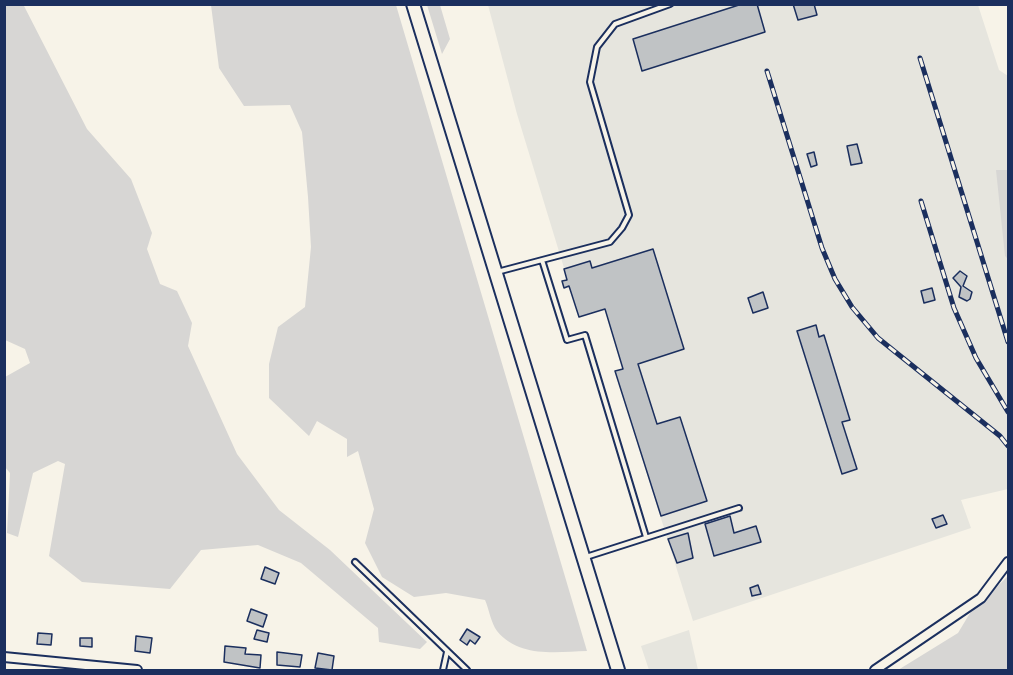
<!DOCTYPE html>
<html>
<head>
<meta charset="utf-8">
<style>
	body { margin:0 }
	#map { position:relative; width:1013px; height:675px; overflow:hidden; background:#f7f3e8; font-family:"Shantell Sans",sans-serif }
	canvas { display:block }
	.frame { position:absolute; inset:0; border:6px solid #1b2f5e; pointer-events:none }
</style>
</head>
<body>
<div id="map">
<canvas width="1013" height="675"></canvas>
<div class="frame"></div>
</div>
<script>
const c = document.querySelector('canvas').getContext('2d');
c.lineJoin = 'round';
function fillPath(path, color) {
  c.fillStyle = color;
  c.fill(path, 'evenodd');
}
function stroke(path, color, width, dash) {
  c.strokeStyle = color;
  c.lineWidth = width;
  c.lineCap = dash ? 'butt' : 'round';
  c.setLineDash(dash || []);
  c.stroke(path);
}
const built = new Path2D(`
	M 488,5 L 978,5 L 999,70 L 1008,76 L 1008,489 L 961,500 L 971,528 L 693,621 L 615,371 L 623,368 L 605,309 L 579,317 L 517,114 Z
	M 689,630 L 698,670 L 649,670 L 641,646 Z`);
const green = new Path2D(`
	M 23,4 L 87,129 L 131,179 L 152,233 L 147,249 L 160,284 L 177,291 L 192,323 L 188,346 L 237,454 L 279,510 L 330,550 L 427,642 L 420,649 L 379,642 L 378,628 L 301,563 L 258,545 L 201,550 L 170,589 L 82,582 L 49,556 L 65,464 L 58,461 L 33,473 L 18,537 L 7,533 L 10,473 L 5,467 L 5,377 L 30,363 L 25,349 L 5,340 L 4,5 Z
	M 211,5 L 396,5 L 587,651 C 556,652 519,658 497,631 C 491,623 489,609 485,600 L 446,593 L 414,597 L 382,577 L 365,543 L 374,509 L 358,451 L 347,457 L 347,439 L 317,421 L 309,436 L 269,398 L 269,364 L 278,327 L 305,307 L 311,247 L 308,197 L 302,132 L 290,105 L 244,106 L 219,68 Z
	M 427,5 L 440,5 L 450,39 L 442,54 Z
	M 996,170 L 1008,170 L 1008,259 L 1005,256 Z
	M 1008,576 L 1008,670 L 898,670 L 958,633 L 970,613 Z`);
const building = new Path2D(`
	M 742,4 L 757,4 L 765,32 L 642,71 L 633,39 Z
	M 793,4 L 814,4 L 817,15 L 798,20 Z
	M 857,144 L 862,163 L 851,165 L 847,146 Z
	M 814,152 L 817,165 L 811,167 L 807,154 Z
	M 653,249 L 684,349 L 638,364 L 657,424 L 680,417 L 707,501 L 661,516 L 615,371 L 623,369 L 605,309 L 579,317 L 569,286 L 564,288 L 562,281 L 567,280 L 564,269 L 590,261 L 592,268 Z
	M 960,271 L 967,276 L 963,286 L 972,292 L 970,299 L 967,301 L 959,297 L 961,287 L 953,278 Z
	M 932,288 L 935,300 L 924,303 L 921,291 Z
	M 763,292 L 768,308 L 753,313 L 748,298 Z
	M 816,325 L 819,337 L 824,335 L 850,420 L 842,422 L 857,469 L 842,474 L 797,331 Z
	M 943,515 L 947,524 L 936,528 L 932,519 Z
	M 730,516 L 734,533 L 756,526 L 761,542 L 714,556 L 705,524 Z
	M 688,533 L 693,558 L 677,563 L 668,539 Z
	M 265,567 L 279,573 L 275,584 L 261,579 Z
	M 758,585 L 761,594 L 752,596 L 750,588 Z
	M 251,609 L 267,615 L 263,627 L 247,621 Z
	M 467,629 L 480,637 L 475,644 L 470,640 L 467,645 L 460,640 Z
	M 257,630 L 269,633 L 267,642 L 254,639 Z
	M 38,633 L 52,634 L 51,645 L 37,644 Z
	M 136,636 L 152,638 L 150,653 L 135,651 Z
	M 80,638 L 92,638 L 92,647 L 80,646 Z
	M 225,646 L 246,648 L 245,654 L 261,655 L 260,668 L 224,662 Z
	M 277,652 L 302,655 L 300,667 L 277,665 Z
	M 318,653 L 334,656 L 332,670 L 315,668 Z`);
const lane = new Path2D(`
	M 542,260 L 567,340 L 585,335 L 646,537
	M 497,272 L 610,242 L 622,228 L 629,215 L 590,82 L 597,47 L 615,24 L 670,4
	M 586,557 L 739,508
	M 355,562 L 467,670
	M 443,670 L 447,652`);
const street = new Path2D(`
	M 4,657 L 137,670
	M 875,670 L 981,598 L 1008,562`);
const primary = new Path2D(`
	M 413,4 L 618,670`);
const rail = new Path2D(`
	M 920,58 L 1008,342
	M 767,71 L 822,248 L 835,279 L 852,307 L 878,338 L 1000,436 L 1008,446
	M 921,201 L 954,308 L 976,358 L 1008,412`);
fillPath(built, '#e6e5de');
fillPath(green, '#d7d6d4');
fillPath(building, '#c0c3c5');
stroke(building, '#1b2f5e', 1.5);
stroke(lane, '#1b2f5e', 8);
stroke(street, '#1b2f5e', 12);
stroke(primary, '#1b2f5e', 16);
stroke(lane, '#f7f3e8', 4);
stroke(street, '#f7f3e8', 8);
stroke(primary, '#f7f3e8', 12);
stroke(rail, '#1b2f5e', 5);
stroke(rail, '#f7f3e8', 3, [9]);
</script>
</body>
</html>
